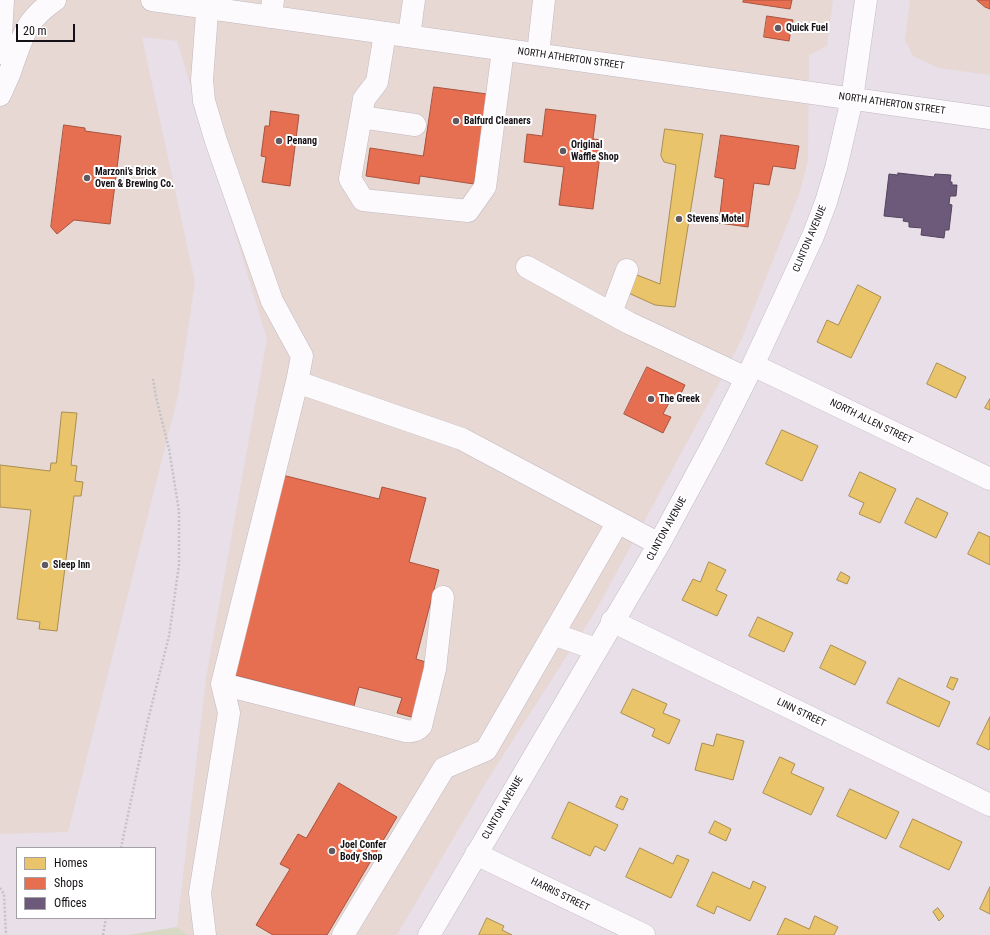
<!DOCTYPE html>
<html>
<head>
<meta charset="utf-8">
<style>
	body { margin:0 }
	#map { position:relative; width:990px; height:935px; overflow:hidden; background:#e8dfe8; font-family:"Roboto Condensed",sans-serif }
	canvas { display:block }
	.legend { position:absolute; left:16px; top:847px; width:140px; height:72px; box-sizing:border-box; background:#fff; border:1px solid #a2a0a2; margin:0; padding:5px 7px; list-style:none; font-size:12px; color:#161116 }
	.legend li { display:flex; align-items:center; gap:8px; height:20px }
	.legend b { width:20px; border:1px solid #a2a0a2 }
	.scale { position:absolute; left:16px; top:24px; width:59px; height:18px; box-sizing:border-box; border:2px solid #161116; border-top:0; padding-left:5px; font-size:12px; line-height:14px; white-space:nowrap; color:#161116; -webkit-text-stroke:3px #fff; paint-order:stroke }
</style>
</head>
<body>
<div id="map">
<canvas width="990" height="935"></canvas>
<ul class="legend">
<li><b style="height:11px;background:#e9c46a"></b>Homes</li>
<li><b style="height:11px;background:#e76f51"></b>Shops</li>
<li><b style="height:11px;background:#6d597a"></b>Offices</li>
</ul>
<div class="scale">20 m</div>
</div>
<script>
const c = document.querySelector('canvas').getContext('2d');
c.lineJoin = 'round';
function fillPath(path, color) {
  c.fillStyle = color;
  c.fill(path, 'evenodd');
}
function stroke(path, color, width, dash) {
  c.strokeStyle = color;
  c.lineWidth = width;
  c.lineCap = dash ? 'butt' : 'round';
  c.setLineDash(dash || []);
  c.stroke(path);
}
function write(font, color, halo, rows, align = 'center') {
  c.font = font + ' "Roboto Condensed",sans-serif';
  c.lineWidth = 4;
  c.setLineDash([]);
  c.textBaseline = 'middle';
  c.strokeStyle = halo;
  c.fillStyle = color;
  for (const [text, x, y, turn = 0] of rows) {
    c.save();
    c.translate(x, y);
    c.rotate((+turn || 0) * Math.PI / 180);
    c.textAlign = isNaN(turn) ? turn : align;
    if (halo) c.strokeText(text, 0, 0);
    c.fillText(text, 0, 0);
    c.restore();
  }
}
const commercial = new Path2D(`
	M 0,0 L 833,0 L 827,46 L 809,55 L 808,160 L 800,192 L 742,338 L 722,378 L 595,612 L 488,779 L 397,935 L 188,935 L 177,927 L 206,678 L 267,339 L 177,41 L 142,37 L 195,282 L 178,396 L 68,832 L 0,834 Z
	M 910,0 L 990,0 L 990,75 L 938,68 L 913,56 L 905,40 Z`);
const green = new Path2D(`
	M 177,927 L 188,935 L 129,935 Z`);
const homes = new Path2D(`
	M 665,129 L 703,134 L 675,307 L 655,305 L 624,291 L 632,273 L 660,284 L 676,165 L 664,162 L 661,156 Z
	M 858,285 L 881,297 L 851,358 L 817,342 L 827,320 L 838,325 Z
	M 937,363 L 966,377 L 956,398 L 927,384 Z
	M 990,399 L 990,410 L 985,408 Z
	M 62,412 L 77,413 L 71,465 L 77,466 L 75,481 L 83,482 L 81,496 L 74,496 L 57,631 L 39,629 L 40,622 L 17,619 L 31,510 L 0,507 L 0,465 L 50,471 L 51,463 L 56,463 Z
	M 782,430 L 818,446 L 802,481 L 766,464 Z
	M 860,472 L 896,489 L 880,523 L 859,514 L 864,503 L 849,496 Z
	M 917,498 L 948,513 L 936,538 L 905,523 Z
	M 979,532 L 990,537 L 990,565 L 968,554 Z
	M 709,562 L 726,570 L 716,590 L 727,595 L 717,616 L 682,600 L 693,579 L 700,582 Z
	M 841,572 L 850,577 L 847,584 L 837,580 Z
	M 758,617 L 793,633 L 784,652 L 749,636 Z
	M 831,645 L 866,662 L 855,685 L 820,668 Z
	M 951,677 L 958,679 L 953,690 L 947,687 Z
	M 899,678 L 950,702 L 939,727 L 887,703 Z
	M 633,689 L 667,704 L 663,713 L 680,720 L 669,744 L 652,736 L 655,729 L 621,713 Z
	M 990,717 L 990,748 L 989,750 L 977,744 Z
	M 717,734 L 744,741 L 733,780 L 695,770 L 702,743 L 713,746 Z
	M 780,757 L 795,764 L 791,773 L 824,788 L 811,815 L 763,793 Z
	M 850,789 L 899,812 L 886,839 L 837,816 Z
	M 621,796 L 628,799 L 623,810 L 616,807 Z
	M 569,802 L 618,825 L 605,851 L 595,846 L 590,856 L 552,838 Z
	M 913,819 L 962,842 L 949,870 L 900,847 Z
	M 715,821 L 731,829 L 726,841 L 709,833 Z
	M 640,848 L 673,864 L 677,855 L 689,860 L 671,898 L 626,877 Z
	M 713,872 L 750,889 L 753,881 L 766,887 L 750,921 L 717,906 L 714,914 L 697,906 Z
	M 990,887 L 990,914 L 980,909 Z
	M 938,908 L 944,916 L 939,921 L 933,912 Z
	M 815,916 L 838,927 L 834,935 L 777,935 L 785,918 L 809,929 Z
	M 487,918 L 504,926 L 502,930 L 512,935 L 479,935 Z`);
const shops = new Path2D(`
	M 744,0 L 792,0 L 790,9 L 743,2 Z
	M 977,0 L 990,0 L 990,9 L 985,7 Z
	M 767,16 L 793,20 L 789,41 L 764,37 Z
	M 434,87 L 487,94 L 474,184 L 420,176 L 419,184 L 366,176 L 370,148 L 423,156 Z
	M 546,109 L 596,115 L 593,139 L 602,140 L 593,209 L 559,205 L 564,167 L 524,162 L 527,134 L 542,136 Z
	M 271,111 L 299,115 L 290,186 L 262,182 L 266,157 L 261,156 L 265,126 L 269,126 Z
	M 64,125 L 85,128 L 85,131 L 121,136 L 110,224 L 74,220 L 57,234 L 51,227 Z
	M 721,135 L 799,146 L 795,169 L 773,166 L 769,185 L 754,183 L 748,227 L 719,223 L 724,179 L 715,177 Z
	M 647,367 L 685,385 L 678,400 L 672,397 L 663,414 L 671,417 L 663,433 L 624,414 Z
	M 282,475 L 379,499 L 382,487 L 426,498 L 409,562 L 439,570 L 416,659 L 429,663 L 415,718 L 397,713 L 402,698 L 359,687 L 354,706 L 230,674 Z
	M 339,783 L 397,817 L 327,935 L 273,935 L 256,925 L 290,869 L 280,864 L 298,834 L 306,838 Z`);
const offices = new Path2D(`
	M 898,173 L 934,177 L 935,174 L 951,175 L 950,182 L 952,182 L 952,185 L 957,185 L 956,196 L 950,196 L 949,204 L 952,205 L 949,230 L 945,230 L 944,238 L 921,235 L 922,228 L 909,227 L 909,222 L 903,221 L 904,218 L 884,216 L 889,174 L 898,175 Z`);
const path = new Path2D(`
	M 121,848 L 147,724 L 169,636 L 179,565 L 179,511 L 169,449 L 156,397 L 153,379
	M 0,888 L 4,894 L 6,935
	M 103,935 L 106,918`);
const minor = new Path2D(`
	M 208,0 L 202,80 L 204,101 L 216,141 L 272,301 L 302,356 L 297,382
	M 271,17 L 273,0
	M 385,33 L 377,82 L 364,99 L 350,179 L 363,200 L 468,211 L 485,187 L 503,50
	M 409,36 L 414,0
	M 0,53 L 3,0
	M 538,54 L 544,0
	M 0,95 C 4,85 9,76 12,66 C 24,34 25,21 55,0
	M 361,117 L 415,125
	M 527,267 L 629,323 L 746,378
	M 611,313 L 627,270
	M 753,365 L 990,479
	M 612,621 L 990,805
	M 553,634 L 596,649
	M 222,684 L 406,731 C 413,732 417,731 421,726 L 435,669 L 443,597
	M 476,854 L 644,935
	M 205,935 L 200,893 L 229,713 L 222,684 L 297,382 L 462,439 L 659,544
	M 343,935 L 444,768 L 486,750 L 618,522
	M 429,935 L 659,544 L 713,444 L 753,365 L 813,236 L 826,202 L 836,168 L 852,99`);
const major = new Path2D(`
	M 152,0 L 990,118
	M 852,99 L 866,0`);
const markers = [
	[778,28,4,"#605960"],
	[456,121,4,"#605960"],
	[279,141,4,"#605960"],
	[563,151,4,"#605960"],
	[87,178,4,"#605960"],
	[679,219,4,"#605960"],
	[651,399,4,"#605960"],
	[45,565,4,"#605960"],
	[332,851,4,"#605960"]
];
const poiNames = [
	["Quick Fuel",786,28],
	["Balfurd Cleaners",464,121],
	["Penang",287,141],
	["Original",571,145],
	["Waffle Shop",571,157],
	["Marzoni’s Brick",95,172],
	["Oven & Brewing Co.",95,184],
	["Stevens Motel",687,219],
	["The Greek",659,399],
	["Sleep Inn",53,565],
	["Joel Confer",340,845],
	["Body Shop",340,857]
];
const streetNames = [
	["NORTH ATHERTON STREET",571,59,8],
	["NORTH ATHERTON STREET",892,104,8],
	["CLINTON AVENUE",810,239,-67],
	["NORTH ALLEN STREET",871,422,26],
	["CLINTON AVENUE",667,529,-61],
	["LINN STREET",801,713,26],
	["CLINTON AVENUE",503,808,-60],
	["HARRIS STREET",560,895,26]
];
fillPath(commercial, '#e7d8d4');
fillPath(green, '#d7d9c4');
fillPath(homes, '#e9c46a');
stroke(homes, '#aa8e51', 1);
fillPath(shops, '#e76f51');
stroke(shops, '#a8533f', 1);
fillPath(offices, '#6d597a');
stroke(offices, '#53435c', 1);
stroke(minor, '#c0b9c0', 23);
stroke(major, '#c0b9c0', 23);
stroke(path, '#c4c2c4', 2.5, [2, 2]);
stroke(minor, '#fcfafc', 22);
stroke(major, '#fcfafc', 22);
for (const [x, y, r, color] of markers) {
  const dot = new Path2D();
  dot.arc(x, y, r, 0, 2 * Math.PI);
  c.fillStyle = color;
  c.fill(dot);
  stroke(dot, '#fff', 1.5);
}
write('bold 10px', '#161116', '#fff', poiNames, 'left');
write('10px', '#161116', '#fff', streetNames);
</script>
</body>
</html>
